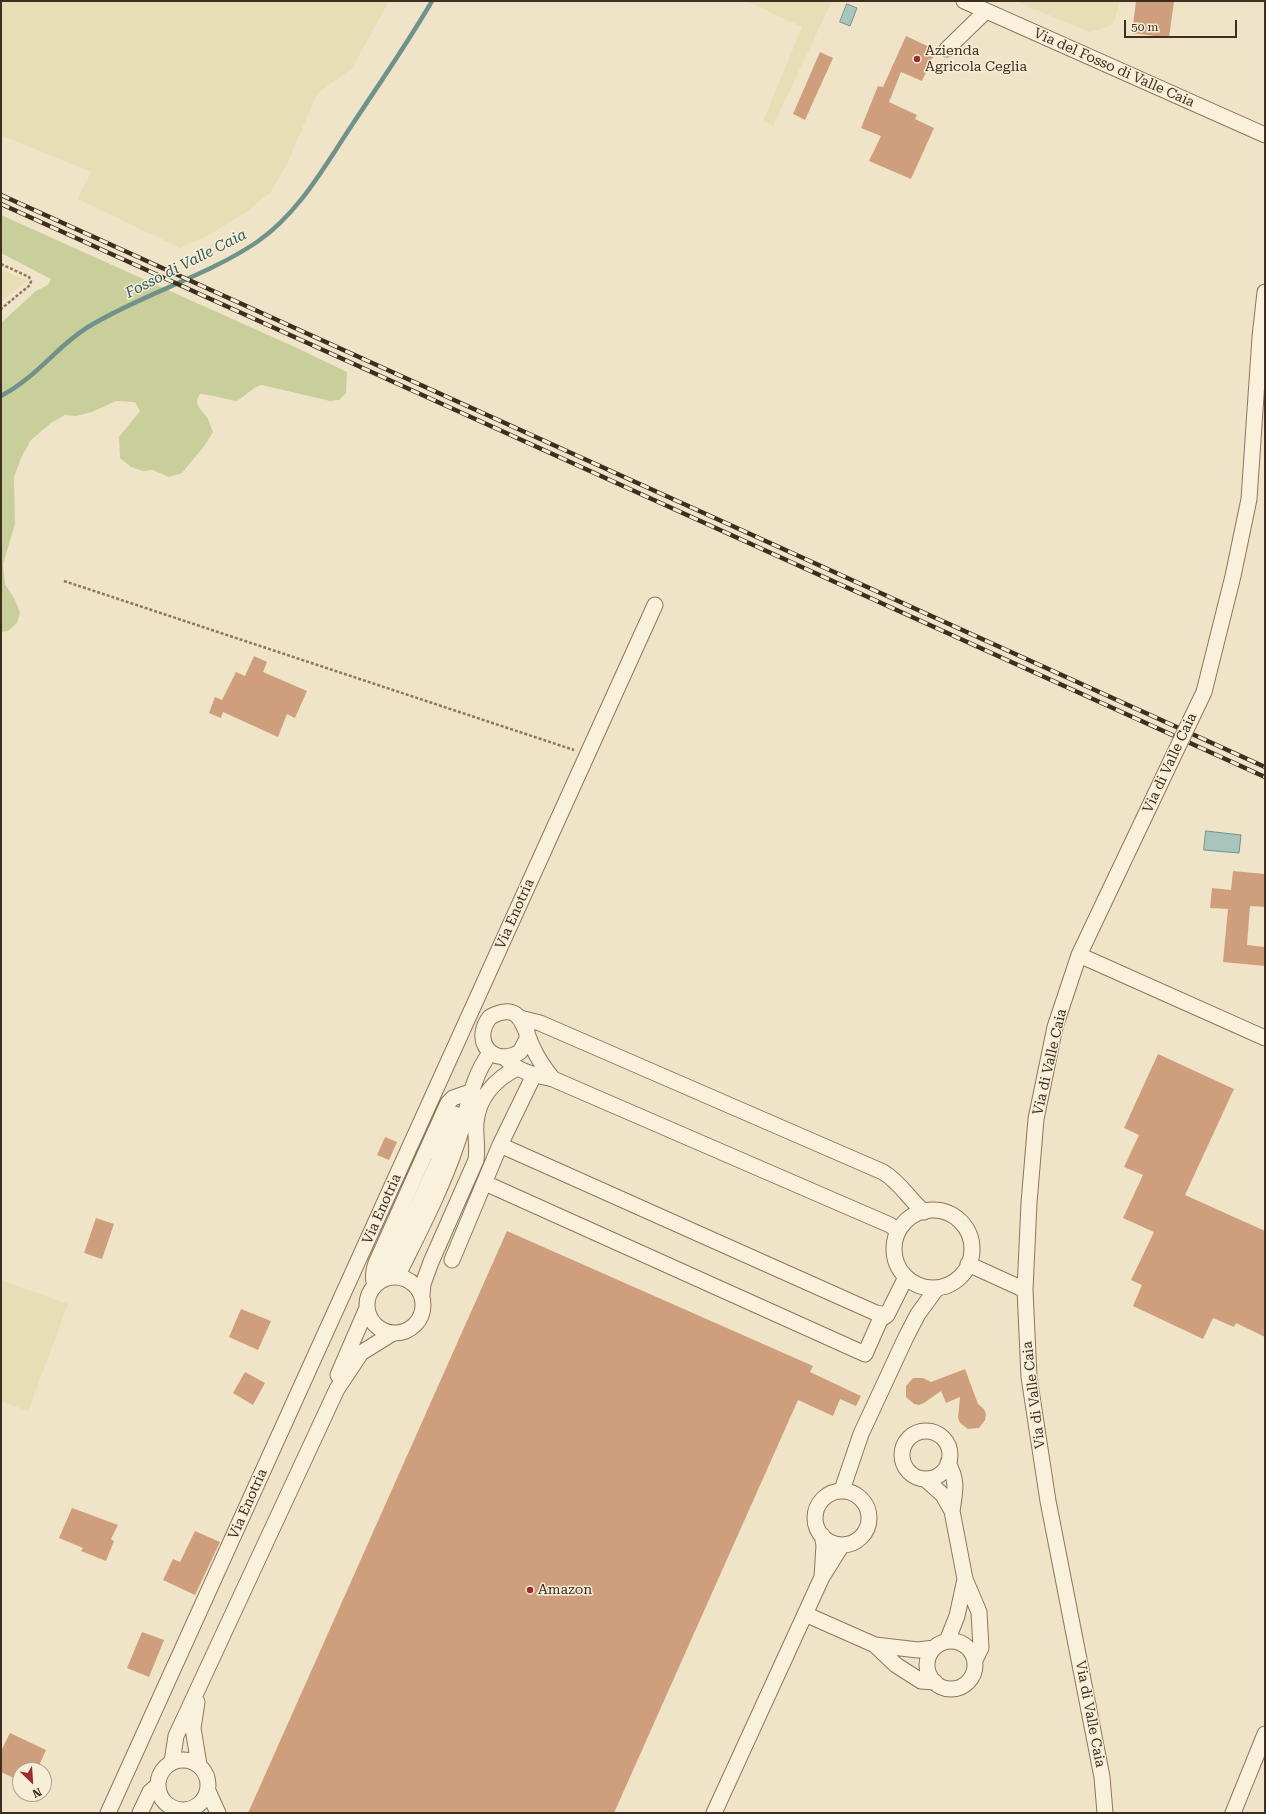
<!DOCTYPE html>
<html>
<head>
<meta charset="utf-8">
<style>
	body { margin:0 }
	#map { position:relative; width:1266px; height:1814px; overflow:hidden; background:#f0e4c8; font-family:"Roboto Serif",serif }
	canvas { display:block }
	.frame { position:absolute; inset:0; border:2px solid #3d2e20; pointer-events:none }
	.north { position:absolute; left:12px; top:1762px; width:40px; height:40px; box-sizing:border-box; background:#f7eed8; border:1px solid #ada18e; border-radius:50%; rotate:155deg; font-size:11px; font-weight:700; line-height:16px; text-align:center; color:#3d2e20 }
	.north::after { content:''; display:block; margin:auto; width:14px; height:18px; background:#9e2a2b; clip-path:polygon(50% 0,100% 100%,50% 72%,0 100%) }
	.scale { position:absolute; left:1124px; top:20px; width:113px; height:18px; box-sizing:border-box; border:2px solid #3d2e20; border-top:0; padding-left:5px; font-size:12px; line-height:14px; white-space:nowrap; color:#3d2e20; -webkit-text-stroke:3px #f7eed8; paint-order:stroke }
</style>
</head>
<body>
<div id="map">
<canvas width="1266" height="1814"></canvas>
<div class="frame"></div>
<div class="north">N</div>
<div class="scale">50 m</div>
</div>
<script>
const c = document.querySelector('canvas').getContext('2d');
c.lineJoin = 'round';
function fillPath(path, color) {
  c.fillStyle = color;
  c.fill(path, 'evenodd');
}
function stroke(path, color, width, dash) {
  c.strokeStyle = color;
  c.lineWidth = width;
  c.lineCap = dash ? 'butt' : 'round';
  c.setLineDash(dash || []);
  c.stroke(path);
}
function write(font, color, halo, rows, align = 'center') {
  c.font = font + ' "Roboto Serif",serif';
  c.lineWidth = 3;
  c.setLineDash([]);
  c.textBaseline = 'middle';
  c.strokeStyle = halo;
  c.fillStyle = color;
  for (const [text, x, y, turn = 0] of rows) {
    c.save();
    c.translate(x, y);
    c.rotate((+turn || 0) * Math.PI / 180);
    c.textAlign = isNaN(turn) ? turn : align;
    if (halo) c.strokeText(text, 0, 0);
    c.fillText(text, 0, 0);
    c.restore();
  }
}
const farmland = new Path2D(`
	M 1,1 L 389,1 L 352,68 L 317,94 L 288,162 L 271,192 L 246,212 L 207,236 L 180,248 L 78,199 L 91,172 L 1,135 Z
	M 746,1 L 832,1 L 773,126 L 763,121 L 802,27 Z
	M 1015,1 L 1120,1 L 1113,25 L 1090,32 Z
	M 1,269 L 27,281 L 1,302 Z
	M 1,1280 L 68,1304 L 28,1411 L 1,1401 Z`);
const green = new Path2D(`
	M 1,215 L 297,348 L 347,372 L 346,393 L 339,400 L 330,401 L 262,385 L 256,387 L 237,401 C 229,400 204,393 200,394 C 192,406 203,410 208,419 C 210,423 211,428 213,432 L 205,445 L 182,473 L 169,477 L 153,470 L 143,471 L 131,467 L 120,458 L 119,437 L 140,411 L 135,402 L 116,401 L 92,412 L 76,416 L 65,415 L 51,423 L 31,440 L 21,458 L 14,477 L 15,524 L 3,564 L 5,584 L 15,600 L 20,612 L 17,623 L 8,631 L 1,632 L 1,323 L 36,291 L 48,285 L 51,279 L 1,253 Z`);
const water = new Path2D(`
	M 847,4 L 857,8 L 850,26 L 840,22 Z
	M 1206,831 L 1241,835 L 1239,853 L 1204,850 Z`);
const stream = new Path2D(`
	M 1,396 C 37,377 56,347 88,327 C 142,294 205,277 257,242 C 299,213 324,167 352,125 C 379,84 407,44 432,1`);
const building = new Path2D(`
	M 1136,1 L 1174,1 L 1169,38 L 1132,33 Z
	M 906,36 L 936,50 L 922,81 L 901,72 L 889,102 L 917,115 L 915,119 L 934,128 L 911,179 L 869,161 L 881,136 L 861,128 L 878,86 L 883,87 Z
	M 820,52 L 833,58 L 805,120 L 793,114 Z
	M 254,656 L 267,662 L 263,672 L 307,691 L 295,718 L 287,714 L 278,737 L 223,712 L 221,718 L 209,713 L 215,697 L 222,700 L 236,672 L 245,676 Z
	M 1233,871 L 1265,874 L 1265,907 L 1250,906 L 1247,945 L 1265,947 L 1265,966 L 1223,962 L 1228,909 L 1210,908 L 1212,888 L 1231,890 Z
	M 1158,1054 L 1234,1089 L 1185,1195 L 1265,1231 L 1265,1337 L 1236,1323 L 1234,1327 L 1213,1318 L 1203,1339 L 1133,1306 L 1142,1285 L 1131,1280 L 1154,1232 L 1123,1218 L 1143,1175 L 1124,1167 L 1139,1135 L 1124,1128 Z
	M 385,1137 L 397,1142 L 389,1160 L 377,1155 Z
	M 96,1218 L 114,1224 L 102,1259 L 84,1253 Z
	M 507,1231 L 813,1366 L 810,1372 L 861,1396 L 856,1406 L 840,1399 L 833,1416 L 798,1400 L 614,1813 L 248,1813 Z
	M 241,1309 L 271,1321 L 258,1350 L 229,1337 Z
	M 965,1369 L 978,1404 L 984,1409 L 986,1414 L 985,1420 L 979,1428 L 968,1429 L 960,1423 L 958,1418 L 960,1397 L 946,1403 L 941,1391 L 924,1403 L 919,1405 L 914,1404 L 906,1397 L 906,1386 L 913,1378 L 923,1378 L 931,1382 Z
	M 245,1372 L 265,1383 L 253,1405 L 233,1393 Z
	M 72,1508 L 118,1525 L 111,1539 L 114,1541 L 106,1561 L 81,1551 L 83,1548 L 59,1538 Z
	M 195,1531 L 220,1542 L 195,1595 L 163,1580 L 173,1559 L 180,1562 Z
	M 142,1632 L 164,1640 L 149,1677 L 127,1668 Z
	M 10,1733 L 46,1750 L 37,1770 L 20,1770 L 20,1781 L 1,1772 L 1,1751 Z`);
const path = new Path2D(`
	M 1,264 L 29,277 L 31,281 L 30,285 L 1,309
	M 64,581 L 574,750`);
const minor = new Path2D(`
	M 964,1 L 1265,135
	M 947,49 L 986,11
	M 1204,692 L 1233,576 L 1249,499 L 1260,337 L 1265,292
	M 1079,955 L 1265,1038
	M 520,1018 L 540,1023 L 883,1172 C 900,1182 909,1199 924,1212
	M 527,1031 L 527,1039 L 520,1052 C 493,1068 471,1041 490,1017 C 522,1000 523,1028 533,1048 C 538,1059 545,1069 553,1079
	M 505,1058 C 518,1072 535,1075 553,1079 L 890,1225 L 898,1231
	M 500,1145 L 876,1313 L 887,1315
	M 485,1183 L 865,1354 L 880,1320 L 887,1315 L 906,1277
	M894 1249a39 39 0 1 1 78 0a39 39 0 1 1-78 0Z
	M 452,1260 L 500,1145 L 534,1075
	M 968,1264 L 1025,1290
	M367 1305a28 28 0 1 1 56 0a28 28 0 1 1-56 0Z
	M 397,1277 C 418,1234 441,1191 456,1146 C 468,1114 469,1081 490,1053
	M 385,1279 L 438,1162 L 455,1114
	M 375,1285 C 372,1277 373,1271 376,1263 L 448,1103 L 453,1098 L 470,1092
	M 422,1295 L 423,1284 L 431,1262 L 476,1160 C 478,1147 475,1136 476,1123 C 478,1097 496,1079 517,1068
	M 338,1375 L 367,1308
	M902 1455a24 24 0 1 1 48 0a24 24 0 1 1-48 0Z
	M 948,1463 C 958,1481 955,1491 952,1511
	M 925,1479 L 943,1495 L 952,1511 L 965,1579 L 979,1612 L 981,1648 L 975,1660
	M 842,1490 L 861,1434 L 906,1337 L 918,1314 L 937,1288
	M815 1518a27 27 0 1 1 54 0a27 27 0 1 1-54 0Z
	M 822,1577 L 824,1545 L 822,1535
	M 805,1614 L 875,1645 L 918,1650 L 934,1648
	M 947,1641 L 957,1616 L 965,1579
	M927 1665a24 24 0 1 1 48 0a24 24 0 1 1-48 0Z
	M 875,1645 L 896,1665 L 921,1681 L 935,1682
	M 197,1702 L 193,1728 L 199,1765
	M158 1785a25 25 0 1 1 50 0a25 25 0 1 1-50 0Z
	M 172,1762 L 176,1736 L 337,1389 L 361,1353 L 393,1333
	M 208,1791 L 218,1813
	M 108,1813 L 655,605
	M 140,1813 L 150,1792 L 158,1785
	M 714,1813 L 822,1577 L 842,1545
	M 1105,1813 L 1102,1777 L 1048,1501 L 1029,1377 L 1025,1290 L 1029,1203 L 1036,1119 L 1055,1027 L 1079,955 L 1171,761
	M 1233,1813 L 1265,1734`);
const rail = new Path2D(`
	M 1,195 L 1265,767
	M 1,204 L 1265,777`);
const minorBridge = new Path2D(`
	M 1171,761 L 1204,692`);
const markers = [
	[917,59,4,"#9e2a2b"],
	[530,1590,4,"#9e2a2b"]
];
const poiNames = [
	["Azienda",925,51],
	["Agricola Ceglia",925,67],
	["Amazon",538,1590]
];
const streetNames = [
	["Via del Fosso di Valle Caia",1114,68,24],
	["Via di Valle Caia",1170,763,-65],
	["Via Enotria",515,914,-66],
	["Via di Valle Caia",1050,1062,-77],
	["Via Enotria",382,1209,-66],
	["Via di Valle Caia",1034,1395,-97],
	["Via Enotria",248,1504,-66],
	["Via di Valle Caia",1090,1714,79]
];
const waterNames = [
	["Fosso di Valle Caia",186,264,-27]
];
fillPath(farmland, '#e6deb5');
fillPath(green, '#c9cf9b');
fillPath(water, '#a9c4bc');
stroke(water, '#6f938a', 1);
stroke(stream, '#6f938a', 4.5);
fillPath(building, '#cf9f7d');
stroke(minor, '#8d765c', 17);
stroke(path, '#8d765c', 2.5, [3, 2]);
stroke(minor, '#faf1dc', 15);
stroke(rail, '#3d2e20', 4.5);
stroke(rail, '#f7eed8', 3, [9]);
stroke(minorBridge, '#8d765c', 17, []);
stroke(minorBridge, '#faf1dc', 15);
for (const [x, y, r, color] of markers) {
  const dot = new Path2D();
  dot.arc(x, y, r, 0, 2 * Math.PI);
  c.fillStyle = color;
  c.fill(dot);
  stroke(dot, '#f7eed8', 1.5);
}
write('14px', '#3d2e20', '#f7eed8', poiNames, 'left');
write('14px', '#3d2e20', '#f7eed8', streetNames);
write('italic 15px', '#2f5d5a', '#f7eed8', waterNames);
</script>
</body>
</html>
